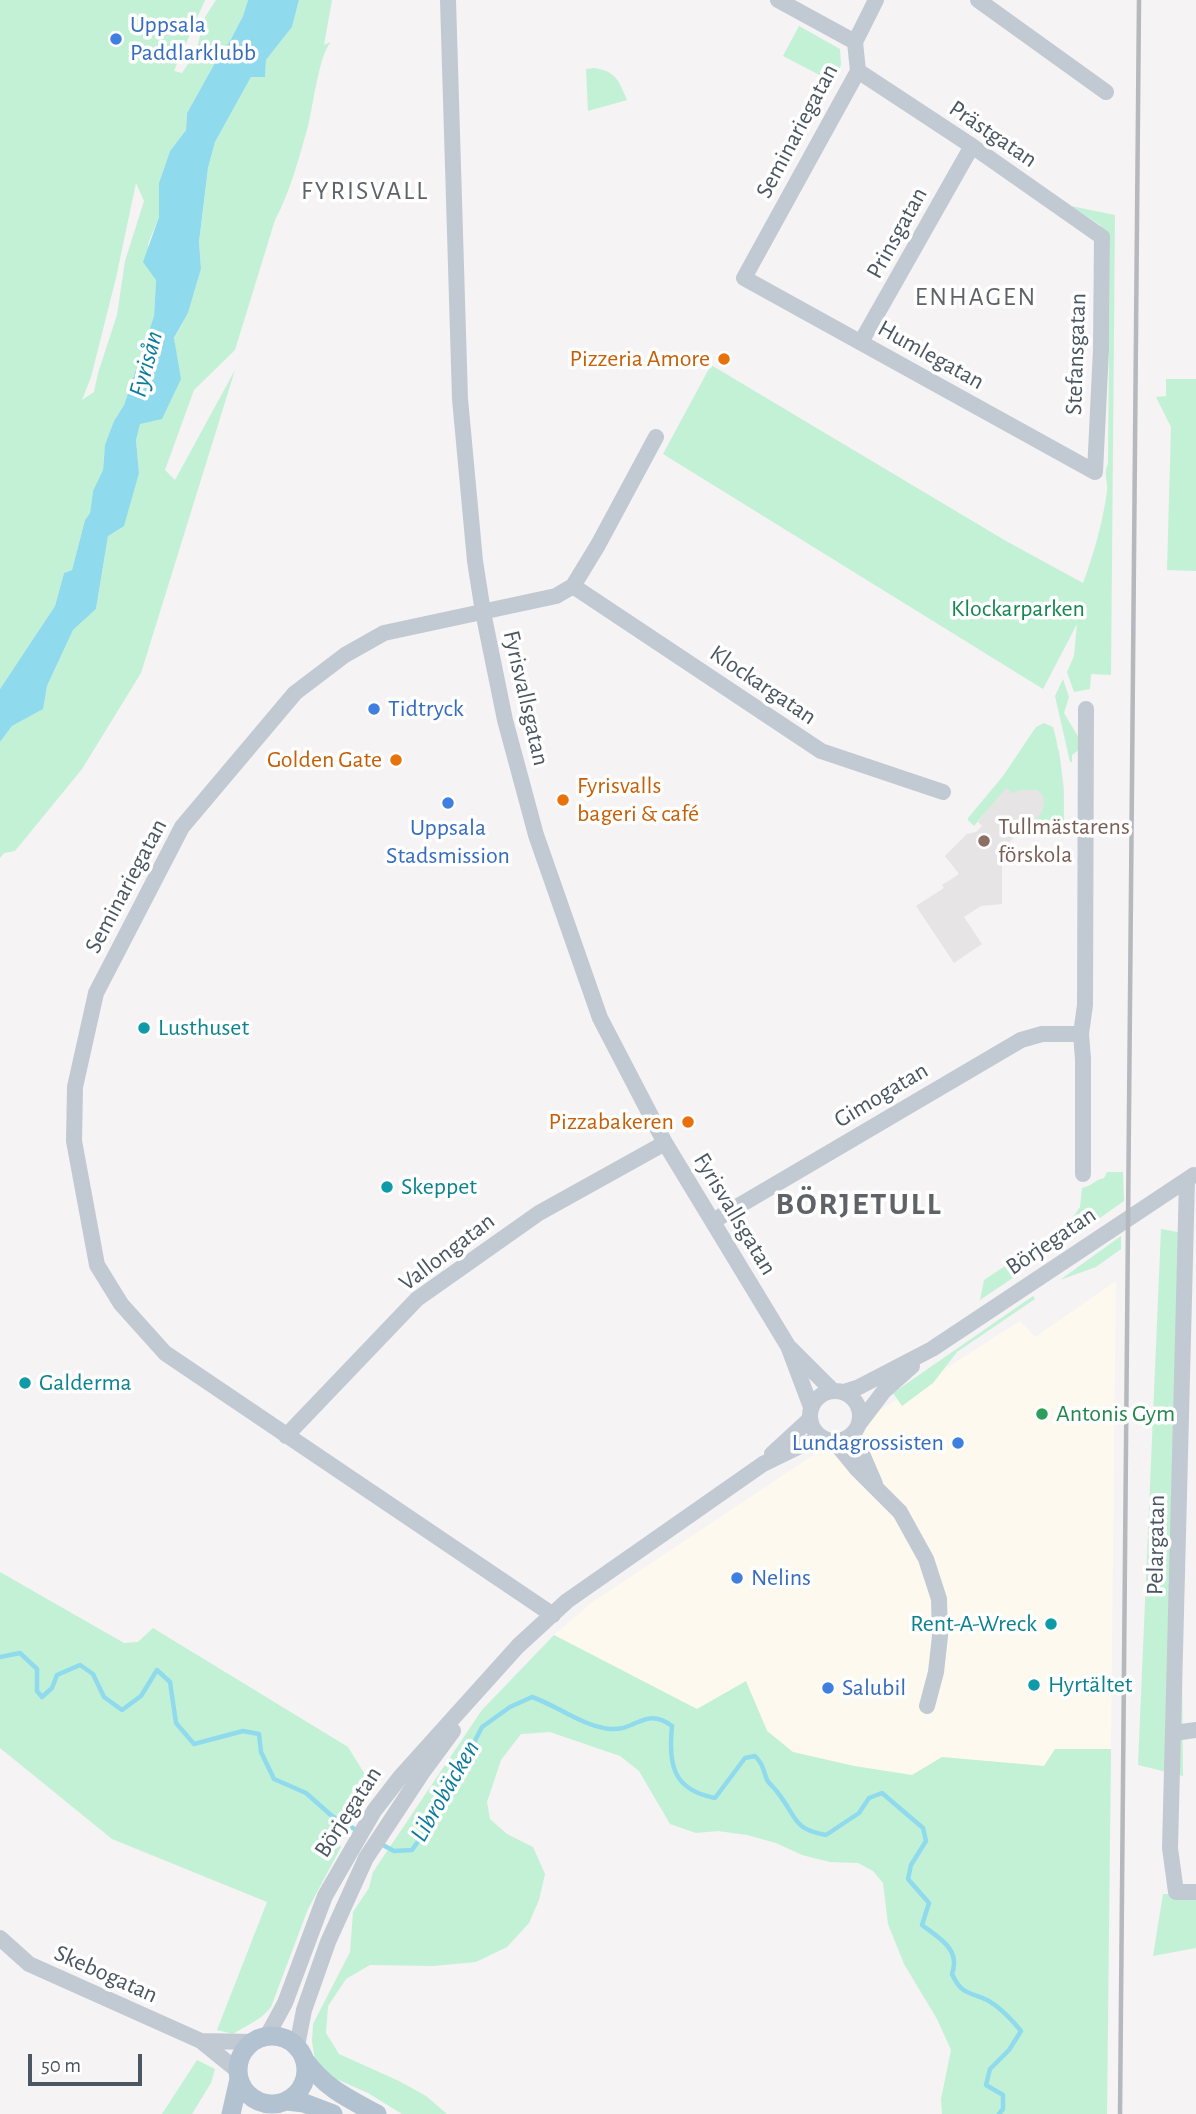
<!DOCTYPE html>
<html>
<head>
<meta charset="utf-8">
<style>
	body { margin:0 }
	#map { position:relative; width:1196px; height:2114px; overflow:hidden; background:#f5f3f3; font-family:"Alegreya Sans",sans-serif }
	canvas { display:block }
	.scale { position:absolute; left:28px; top:2054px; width:114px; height:32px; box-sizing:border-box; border:4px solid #4a5661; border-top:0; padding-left:9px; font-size:21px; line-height:24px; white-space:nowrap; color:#4a5661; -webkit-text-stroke:5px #fff; paint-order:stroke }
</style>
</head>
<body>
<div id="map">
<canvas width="1196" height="2114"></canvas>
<div class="scale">50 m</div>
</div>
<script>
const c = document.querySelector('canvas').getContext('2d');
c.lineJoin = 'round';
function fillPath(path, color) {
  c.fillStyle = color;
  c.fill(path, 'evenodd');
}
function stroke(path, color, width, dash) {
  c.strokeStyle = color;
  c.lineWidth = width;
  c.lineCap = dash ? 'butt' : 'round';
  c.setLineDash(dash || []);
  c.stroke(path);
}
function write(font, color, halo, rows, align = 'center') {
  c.font = font + ' "Alegreya Sans",sans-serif';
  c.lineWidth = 7;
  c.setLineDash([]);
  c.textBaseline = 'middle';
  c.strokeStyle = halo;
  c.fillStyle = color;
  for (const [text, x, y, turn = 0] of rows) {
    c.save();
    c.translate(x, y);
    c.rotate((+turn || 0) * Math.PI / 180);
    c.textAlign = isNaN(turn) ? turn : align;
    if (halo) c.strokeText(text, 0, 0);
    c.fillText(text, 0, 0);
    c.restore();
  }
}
const commercial = new Path2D(`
	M 1116,1281 L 1111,1749 L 1055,1749 L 1044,1766 L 942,1757 L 912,1775 L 855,1766 L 793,1752 L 768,1731 L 746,1682 L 697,1709 L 554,1635 L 591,1603 L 888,1405 L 1020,1321 L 1035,1337 Z`);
const education = new Path2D(`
	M 1059,750 L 1064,789 L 1064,823 L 1025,827 L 1002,849 L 1002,904 L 981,906 L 964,917 L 982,944 L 954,963 L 916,906 L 944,888 L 942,885 L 959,874 L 945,856 L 967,834 L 976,832 L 982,826 L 978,822 L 1028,758 Z`);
const green = new Path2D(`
	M 0,0 L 205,0 L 174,71 L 182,73 L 196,52 L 205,17 L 216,0 L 248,0 L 243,16 L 230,41 L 216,61 L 187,113 L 186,130 L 170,151 L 159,183 L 159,217 L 148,244 L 156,280 L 154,316 L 124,405 L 114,421 L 104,455 L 103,470 L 93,492 L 90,513 L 85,520 L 72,570 L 64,573 L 55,606 L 0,689 ZM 136,183 L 144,201 L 125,261 L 117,315 L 98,373 L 94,392 L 82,400 L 91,377 L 116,278 Z
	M 299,0 L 332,0 L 324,45 L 331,42 C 319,54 313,107 308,126 C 299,158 290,192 275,220 L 235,350 L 194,390 L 165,470 L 175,480 L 235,370 L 141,673 L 82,769 L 15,851 L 4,853 L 0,858 L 0,742 L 12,726 L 42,709 L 47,686 L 73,630 L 96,609 L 108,536 L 139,473 L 136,440 L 140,423 L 180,379 L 174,339 L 188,313 L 201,269 L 199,242 L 208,168 L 215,142 L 251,77 L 265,77 L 266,60 L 292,27 Z
	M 799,26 L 840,49 L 841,65 L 833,82 L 783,56 Z
	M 594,68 C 616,71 619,81 627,100 L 588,111 L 586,69 Z
	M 1071,206 L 1115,215 L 1111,675 L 1091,674 L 1090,689 L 1074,692 L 1067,672 L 1074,656 L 1077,624 L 1043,689 L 663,454 L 711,365 L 1006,541 L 1083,583 C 1094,554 1103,521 1107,491 C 1108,481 1103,473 1108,464 L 1110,242 L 1100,225 Z
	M 1166,379 L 1196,379 L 1196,571 L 1167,570 L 1171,427 L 1156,397 L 1166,396 Z
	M 1063,679 L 1069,697 L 1064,713 L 1079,738 L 1079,750 L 1072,755 L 1072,762 L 1070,762 L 1055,696 Z
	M 1044,723 L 1053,727 C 1062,759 1064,791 1064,823 L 1025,827 C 1038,819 1046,813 1043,796 L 1038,790 L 1020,790 L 1013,793 L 1006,788 L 974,826 L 968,820 L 968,818 L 1003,776 L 1036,727 Z
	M 1107,1172 L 1123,1172 L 1124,1201 L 1077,1234 L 1071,1220 L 1080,1207 L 1082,1188 C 1092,1186 1096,1179 1104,1178 Z
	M 1065,1226 L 1072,1238 L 980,1300 L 984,1280 Z
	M 1161,1229 L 1178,1232 L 1183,1776 L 1138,1765 Z
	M 1121,1236 L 1121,1249 L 1096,1267 L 1060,1280 Z
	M 1033,1296 L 1035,1299 L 957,1352 L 933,1383 L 902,1406 L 893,1393 Z
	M 0,1572 L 124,1643 L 138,1642 L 153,1628 L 348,1747 L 369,1781 L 327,1834 L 341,1847 L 308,1909 L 271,2007 C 261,2020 247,2025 233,2034 L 217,2030 L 267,1902 L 112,1839 L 0,1748 Z
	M 554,1635 L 697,1709 L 746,1681 L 767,1731 L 793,1752 L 854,1766 L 912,1775 L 942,1757 L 1044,1766 L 1055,1749 L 1111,1749 L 1107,2114 L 942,2114 L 941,2099 L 951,2050 L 937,2019 L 904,1964 L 888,1924 L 883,1883 L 873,1871 L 858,1863 L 830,1862 L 802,1855 L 776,1843 L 747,1835 L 718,1831 L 696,1833 L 670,1824 L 639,1771 L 620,1756 L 550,1732 L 521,1734 L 501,1760 L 487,1802 L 490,1819 L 507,1834 L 533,1847 L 545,1874 L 539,1900 L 529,1923 L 507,1947 L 476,1962 L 433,1966 L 370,1965 L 346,1979 L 328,2006 L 326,2033 L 339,2054 L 399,2081 L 426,2096 L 447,2114 L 402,2114 L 368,2093 L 325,2074 L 316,2066 L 312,2041 L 313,2024 L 350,1952 L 353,1912 L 369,1888 L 373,1872 L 482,1710 Z
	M 1163,1894 L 1196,1894 L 1196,1948 L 1153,1956 Z
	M 197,2060 L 215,2069 L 211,2083 L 192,2114 L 162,2114 Z`);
const water = new Path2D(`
	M 248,0 L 299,0 L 292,27 L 266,60 L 265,77 L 251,77 L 215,142 L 208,168 L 199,242 L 201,269 L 188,313 L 174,338 L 181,379 L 162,419 L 140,424 L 136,440 L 139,473 L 124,526 L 108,536 L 96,609 L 73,630 L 47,686 L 43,709 L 12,726 L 0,742 L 0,689 L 55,606 L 64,573 L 72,570 L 85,520 L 90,513 L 93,491 L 103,470 L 105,445 L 114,421 L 124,405 L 154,316 L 156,280 L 143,262 L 159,217 L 159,183 L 170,151 L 186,130 L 187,113 L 216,61 L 230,41 L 243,16 Z`);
const stream = new Path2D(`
	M 0,1657 L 20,1653 L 37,1669 L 37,1691 L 42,1697 L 52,1688 L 57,1675 L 80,1665 L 93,1674 L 104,1697 L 122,1710 L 141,1696 L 157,1670 L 170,1682 L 176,1723 L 194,1744 L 243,1731 L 259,1734 L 261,1752 L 274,1779 L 306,1793 L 332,1816 L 358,1831
	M 381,1844 L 394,1851 L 412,1850 L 438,1813 L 482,1727 L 510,1707 L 532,1697 C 558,1706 582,1726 610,1729 C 637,1731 645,1706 672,1726 C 668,1765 673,1790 715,1798 L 745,1758 L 755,1756 C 763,1764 763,1769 767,1780 C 770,1785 775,1788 778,1793 C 797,1817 792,1829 826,1835 L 859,1813 L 869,1798 L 882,1793 L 923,1828 L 926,1841 L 911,1865 L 908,1879 L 929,1903 L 922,1925 C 939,1938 961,1949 952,1974 C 961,1994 969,1992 987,2000 C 1000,2007 1012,2020 1021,2031 L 1009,2050 L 990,2069 L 986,2085 L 1003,2095 L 1003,2109 L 999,2114`);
const minor = new Path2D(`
	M 448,0 L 460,399 L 475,561 L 483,612 L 505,720 L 536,835 L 600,1018 L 665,1143 L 788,1346 L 811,1407
	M 778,0 L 855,42
	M 978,0 L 1106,92
	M 858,71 L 972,146 L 1102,237 L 1101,349 L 1095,472 L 744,278 L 858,71 L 855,42 L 876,0
	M 861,342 L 972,146
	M 573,586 L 821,751 L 943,792
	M 1081,1034 L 1083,1059 L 1083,1174
	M 1187,1180 L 1170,1848 L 1176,1892 L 1196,1892
	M 713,1221 L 1021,1040 L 1042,1034 L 1081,1034 L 1085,1005 L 1086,709
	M 790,1348 L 833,1391
	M810 1416a25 25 0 1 1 50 0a25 25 0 1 1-50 0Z
	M 844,1392 L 857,1388 L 932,1349 L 1194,1175
	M 859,1424 L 884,1391 L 912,1366
	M 853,1433 L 875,1484
	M 286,1436 L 417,1299 L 539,1213 L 665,1143
	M 834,1441 L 856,1468 L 900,1512 L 926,1559 L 939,1599 L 940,1636 L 936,1672 L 927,1706
	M 772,1454 L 809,1420
	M 553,1615 L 165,1353 L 121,1304 L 97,1265 L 74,1141 L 75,1087 L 96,993 L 182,827 L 295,693 L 345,655 L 384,633 L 556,596 L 573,586 L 598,545 L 656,437
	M 1174,1733 L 1196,1730
	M 0,1938 L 29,1964 L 201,2041 L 238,2071
	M 267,2036 L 285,2003 L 325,1896 L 374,1811 L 401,1776 L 518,1646 L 567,1601 L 763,1464 L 804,1444 L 823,1439
	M 201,2041 L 252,2042
	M 297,2046 L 304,2010 L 328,1942 L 366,1858 L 422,1773 L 453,1731`);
const major = new Path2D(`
	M238 2070a34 34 0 1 1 68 0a34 34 0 1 1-68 0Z
	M 304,2059 C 325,2088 347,2098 377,2114
	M 287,2101 L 304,2103 L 333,2114
	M 231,2114 L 239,2079`);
const rail = new Path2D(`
	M 1120,2114 L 1139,0`);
const markers = [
	[116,39,7,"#3f7fe0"],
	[724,359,7,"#e8710a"],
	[374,709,7,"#3f7fe0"],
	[396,760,7,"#e8710a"],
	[563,800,7,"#e8710a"],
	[448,803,7,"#3f7fe0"],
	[984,841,7,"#8d6e63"],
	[144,1028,7,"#0f9aa8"],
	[688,1122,7,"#e8710a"],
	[387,1187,7,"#0f9aa8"],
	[25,1383,7,"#0f9aa8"],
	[1042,1414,7,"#2e9e5b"],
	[958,1443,7,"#3f7fe0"],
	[737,1578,7,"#3f7fe0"],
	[1051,1624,7,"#0f9aa8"],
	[1034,1685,7,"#0f9aa8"],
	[828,1688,7,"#3f7fe0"]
];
const shopNames = [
	["Uppsala",130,25],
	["Paddlarklubb",130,53],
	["Tidtryck",388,709],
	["Uppsala",448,828,"center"],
	["Stadsmission",448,856,"center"],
	["Lundagrossisten",944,1443,"right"],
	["Nelins",751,1578],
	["Salubil",842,1688]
];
const streetNames = [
	["Seminariegatan",797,131,-62],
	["Prästgatan",993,134,34],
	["Prinsgatan",897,233,-61],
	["Stefansgatan",1076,354,-88],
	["Humlegatan",931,355,29],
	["Klockargatan",763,685,34],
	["Fyrisvallsgatan",526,698,77],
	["Seminariegatan",126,886,-62],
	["Gimogatan",881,1095,-31],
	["Fyrisvallsgatan",735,1214,59],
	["Börjegatan",1051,1241,-34],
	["Vallongatan",447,1252,-37],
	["Pelargatan",1156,1545,-89],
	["Börjegatan",348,1812,-57],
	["Skebogatan",106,1974,24]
];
const foodNames = [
	["Pizzeria Amore",710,359],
	["Golden Gate",382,760],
	["Fyrisvalls",577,786,"left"],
	["bageri & café",577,814,"left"],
	["Pizzabakeren",674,1122]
];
const parkNames = [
	["Klockarparken",1018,609]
];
const educationNames = [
	["Tullmästarens",998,827],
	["förskola",998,855]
];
const cultureNames = [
	["Lusthuset",158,1028],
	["Skeppet",401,1187],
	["Galderma",39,1383],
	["Rent-A-Wreck",1037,1624,"right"],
	["Hyrtältet",1048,1685]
];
const leisureNames = [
	["Antonis Gym",1056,1414]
];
const neighbourhoodNames = [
	["FYRISVALL",365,191],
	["ENHAGEN",976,297]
];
const waterNames = [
	["Fyrisån",146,364,-75],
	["Librobäcken",445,1791,-60]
];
const districtNames = [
	["BÖRJETULL",859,1204]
];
fillPath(commercial, '#fdf9ef');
fillPath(education, '#e6e4e5');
fillPath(green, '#c3f1d5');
fillPath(water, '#90daee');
stroke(stream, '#90daee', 4.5);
stroke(minor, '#c1cad2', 16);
stroke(major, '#b3c2d1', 19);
stroke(rail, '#b5b8bd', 4.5);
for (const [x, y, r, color] of markers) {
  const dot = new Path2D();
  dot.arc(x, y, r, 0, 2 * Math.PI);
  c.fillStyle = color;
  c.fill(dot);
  stroke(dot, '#fff', 2.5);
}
write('24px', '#366cbe', '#fff', shopNames, 'left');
write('24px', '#4a5661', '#fff', streetNames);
write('24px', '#c56008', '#fff', foodNames, 'right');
write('24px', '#17864f', '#fff', parkNames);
write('24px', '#785e54', '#fff', educationNames, 'left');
write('24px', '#0d838f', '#fff', cultureNames, 'left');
write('24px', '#27864d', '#fff', leisureNames, 'left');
c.letterSpacing = '2px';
write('26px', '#5f6368', '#fff', neighbourhoodNames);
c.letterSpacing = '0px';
write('italic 26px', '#0c7c9b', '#fff', waterNames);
c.letterSpacing = '2px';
write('bold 32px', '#5f6368', '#fff', districtNames);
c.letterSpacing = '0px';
</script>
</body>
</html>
